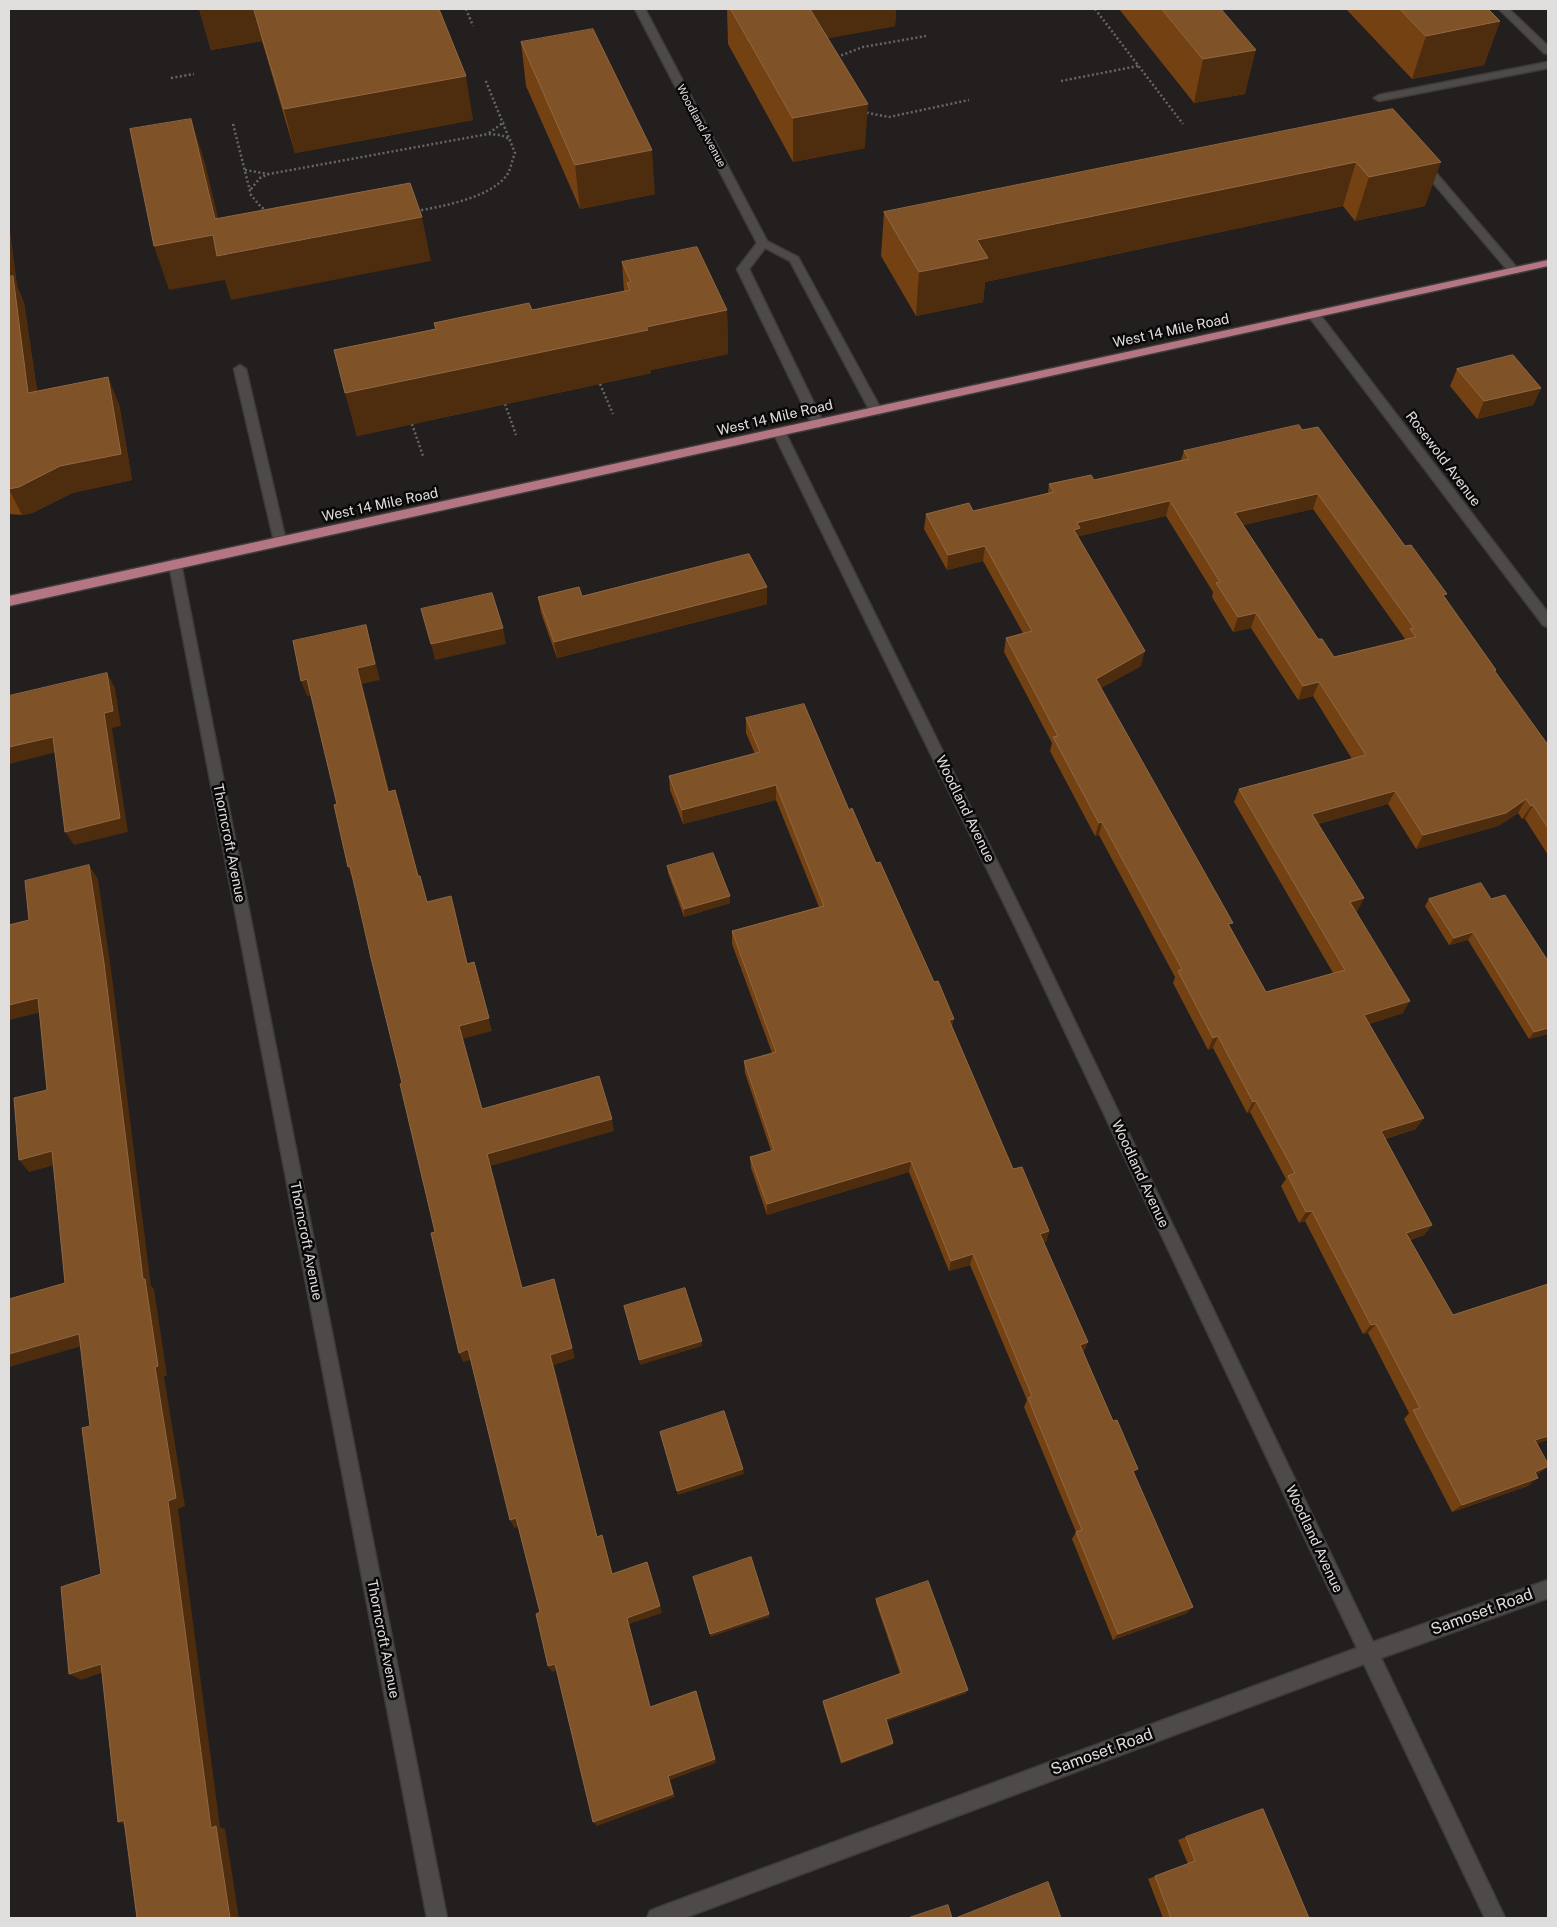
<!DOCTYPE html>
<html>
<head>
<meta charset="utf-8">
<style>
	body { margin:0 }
	#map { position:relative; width:1557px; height:1927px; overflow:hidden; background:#221f1e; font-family:"Public Sans",sans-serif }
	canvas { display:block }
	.frame { position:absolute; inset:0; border:10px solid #e0dedd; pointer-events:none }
</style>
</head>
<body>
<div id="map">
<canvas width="1557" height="1927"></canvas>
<div class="frame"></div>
</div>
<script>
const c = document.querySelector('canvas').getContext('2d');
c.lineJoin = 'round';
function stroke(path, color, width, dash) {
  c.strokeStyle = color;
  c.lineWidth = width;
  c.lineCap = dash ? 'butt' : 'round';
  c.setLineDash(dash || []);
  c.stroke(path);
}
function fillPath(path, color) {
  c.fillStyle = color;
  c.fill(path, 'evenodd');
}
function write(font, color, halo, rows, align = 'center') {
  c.font = font + ' "Public Sans",sans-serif';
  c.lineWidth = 5;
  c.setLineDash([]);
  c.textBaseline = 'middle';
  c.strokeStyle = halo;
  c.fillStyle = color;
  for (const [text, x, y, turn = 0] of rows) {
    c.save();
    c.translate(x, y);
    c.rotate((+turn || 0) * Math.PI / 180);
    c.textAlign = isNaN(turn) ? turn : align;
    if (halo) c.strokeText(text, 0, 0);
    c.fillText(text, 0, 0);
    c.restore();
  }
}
const path = new Path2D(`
	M 466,9 L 473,26
	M 1095,9 L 1183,124
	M 837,57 L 863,47 L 926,36
	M 171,78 L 194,74
	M 1061,81 L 1138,66
	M 865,108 L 868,113 L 889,117 L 969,100
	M 233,124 L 251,195 L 261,207 L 268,211
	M 489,133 L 504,122
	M 245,170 L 268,174
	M 251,189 L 260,178 L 269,174 L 488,134 L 501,135 L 511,140
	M 417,211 C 443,206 490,198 507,175 C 511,169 512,160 515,153 L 485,79
	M 600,384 L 613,414
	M 505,404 L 516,435
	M 412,424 L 423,456`);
const minor = new Path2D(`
	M 635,9 L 645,9 L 767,241 L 798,257 L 882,411 L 880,414 L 872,414 L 870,411 L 790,261 L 765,248 L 749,269 L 824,424 L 818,428 L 812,424 L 737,269 L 757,243 Z
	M 1499,9 L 1509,9 L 1548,46 L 1548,54 L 1544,53 Z
	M 1548,62 L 1548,68 L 1379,101 L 1374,98 L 1379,95 Z
	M 1422,160 L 1426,161 L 1518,269 L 1520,271 L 1518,273 L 1510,273 L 1418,165 L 1417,163 L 1418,161 Z
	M 1314,311 L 1318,312 L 1548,613 L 1548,627 L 1543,625 L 1310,318 L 1308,315 L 1310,312 Z
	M 240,365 L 246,369 L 286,541 L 284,544 L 276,544 L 274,541 L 234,369 Z
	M 779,428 L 785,432 L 1030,928 L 1373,1642 L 1548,1580 L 1548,1598 L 1381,1658 L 1505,1918 L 1485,1918 L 1364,1664 L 684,1918 L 647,1918 L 650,1911 L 657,1908 L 1357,1648 L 1016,928 L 773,432 Z
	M 175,559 L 180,561 L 181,564 L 447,1918 L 427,1918 L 169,564 L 170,561 Z`);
const major = new Path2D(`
	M 1548,260 L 1548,266 L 9,606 L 9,596 Z`);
const wall = new Path2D(`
	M 199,9 L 439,9 L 473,120 L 295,153 L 262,41 L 211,50 Z
	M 727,9 L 896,9 L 895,26 L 828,38 L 865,148 L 793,162 L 728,44 Z
	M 1119,9 L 1221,9 L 1245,94 L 1194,103 Z
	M 1346,9 L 1488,9 L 1500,21 L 1484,65 L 1412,79 Z
	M 521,42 L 655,194 L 580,209 L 526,86 Z
	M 1393,109 L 1425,206 L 1355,221 L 1343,206 L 985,282 L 983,302 L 916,316 L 881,256 L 884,212 Z
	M 9,226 L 17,286 L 24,303 L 37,391 L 119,404 L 132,480 L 72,493 L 32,513 L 22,515 L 9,514 Z
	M 622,262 L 727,310 L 728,354 L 651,370 L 651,373 L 357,436 L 334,350 L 435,329 L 434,323 L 532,310 L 624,291 Z
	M 1457,369 L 1541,388 L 1533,405 L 1477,419 L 1450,386 Z
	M 1302,430 L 1405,546 L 1445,598 L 1496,670 L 1495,672 L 1548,745 L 1548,855 L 1525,819 L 1522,819 L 1518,813 L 1498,826 L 1416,849 L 1388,804 L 1318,824 L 1364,898 L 1357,911 L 1356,911 L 1403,1013 L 1369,1024 L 1416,1129 L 1385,1139 L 1432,1225 L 1424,1235 L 1410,1240 L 1453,1315 L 1537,1444 L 1548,1467 L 1537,1474 L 1528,1486 L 1452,1512 L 1404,1419 L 1409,1413 L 1368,1333 L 1363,1334 L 1305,1221 L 1299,1223 L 1281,1186 L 1286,1179 L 1250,1112 L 1247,1113 L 1213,1048 L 1208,1050 L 1173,983 L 1175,977 L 1099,835 L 1095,836 L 1050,751 L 1052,743 L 1004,652 L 1006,638 L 1023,633 L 983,561 L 947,570 L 924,529 L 926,514 L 973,511 L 1048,493 L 1049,484 L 1094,480 L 1181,460 L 1184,451 ZM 1313,509 L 1405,639 L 1405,640 L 1334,657 L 1318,639 L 1243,525 ZM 1166,516 L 1213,592 L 1212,597 L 1233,632 L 1251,628 L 1298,700 L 1313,696 L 1352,759 L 1239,789 L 1234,802 L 1333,973 L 1266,992 L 1231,928 L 1101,688 L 1141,666 L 1078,538 L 1079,536 Z
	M 767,587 L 767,604 L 557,658 L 541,613 L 538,597 L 582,596 Z
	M 746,718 L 849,810 L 876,863 L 952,1027 L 1013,1169 L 1049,1231 L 1046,1242 L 1043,1242 L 1084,1352 L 1083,1352 L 1134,1474 L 1187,1613 L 1113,1640 L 1072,1539 L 1076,1532 L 1024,1407 L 1027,1400 L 970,1265 L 949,1271 L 909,1172 L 767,1215 L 751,1168 L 750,1157 L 771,1151 L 745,1073 L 744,1061 L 772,1053 L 732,944 L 732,931 L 819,907 L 776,800 L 683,824 L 670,790 L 669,776 L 755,754 L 746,733 Z
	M 667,866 L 730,903 L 684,917 L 668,873 Z
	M 1481,883 L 1548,1034 L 1529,1039 L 1468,940 L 1449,945 L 1425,906 L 1429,899 Z
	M 876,1599 L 966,1693 L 886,1721 L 893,1743 L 892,1745 L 841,1764 L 823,1704 L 823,1701 L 900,1674 L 876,1603 Z
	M 1186,1837 L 1309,1918 L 1163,1918 L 1148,1879 L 1188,1864 L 1178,1840 Z`);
const shadedWall = new Path2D(`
	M 199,9 L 254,9 L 262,41 L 211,50 Z
	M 803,9 L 896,9 L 895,26 L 803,43 Z
	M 1500,21 L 1484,65 L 1412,79 L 1426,36 Z
	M 1256,50 L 1245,94 L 1194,103 L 1203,59 Z
	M 466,76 L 473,120 L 295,153 L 284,109 Z
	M 868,104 L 865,148 L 793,162 L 793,118 Z
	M 191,119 L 205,163 L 227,255 L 422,217 L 431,261 L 231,300 L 225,280 L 169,290 L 154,246 L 215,219 Z
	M 652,150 L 655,194 L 580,209 L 575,165 Z
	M 1356,162 L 1343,206 L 985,282 L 983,302 L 916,316 L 919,272 L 977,240 Z
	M 1441,162 L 1425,206 L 1355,221 L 1369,177 Z
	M 9,226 L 17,286 L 24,303 L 41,419 L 28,393 L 9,280 Z
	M 727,310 L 728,354 L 651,370 L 651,373 L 357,436 L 345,393 Z
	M 108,377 L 119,404 L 132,480 L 72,493 L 32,513 L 22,515 L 9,489 Z
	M 1541,388 L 1533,405 L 1477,419 L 1484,401 Z
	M 1318,494 L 1313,509 L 1231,528 L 1235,513 Z
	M 1170,501 L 1166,516 L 1079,536 L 1077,543 L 1074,530 L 1077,523 Z
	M 985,546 L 983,561 L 947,570 L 948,555 Z
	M 767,587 L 767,604 L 557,658 L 554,642 Z
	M 1256,613 L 1251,628 L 1233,632 L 1238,617 Z
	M 366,625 L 380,680 L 362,684 L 393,806 L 388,792 L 357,668 Z
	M 503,628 L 506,644 L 435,660 L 431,644 Z
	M 1145,651 L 1141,666 L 1092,693 L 1096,679 Z
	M 107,673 L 115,688 L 121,726 L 112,728 L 128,832 L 74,845 L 65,832 L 104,713 Z
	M 307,679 L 313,695 L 307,696 L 301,681 Z
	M 1319,682 L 1313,696 L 1298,700 L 1303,686 Z
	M 53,737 L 61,751 L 9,764 L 9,747 Z
	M 776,785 L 776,800 L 683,824 L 682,810 Z
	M 395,790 L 400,805 L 422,890 L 418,876 Z
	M 1395,791 L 1388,804 L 1306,827 L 1312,814 Z
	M 1526,799 L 1518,813 L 1498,826 L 1416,849 L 1423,835 Z
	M 1533,805 L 1525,819 L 1522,819 L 1531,806 Z
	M 1102,822 L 1099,835 L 1095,836 L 1099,823 Z
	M 89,865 L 98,879 L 112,977 L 151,1286 L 154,1289 L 167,1376 L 164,1376 L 185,1506 L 178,1509 L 220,1827 L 225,1829 L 239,1918 L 230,1918 L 211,1828 L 168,1501 L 155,1367 L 143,1279 Z
	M 350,866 L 353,881 L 348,867 Z
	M 451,896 L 455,910 L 471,978 L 467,964 Z
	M 730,896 L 730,903 L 684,917 L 684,909 Z
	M 1364,898 L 1357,911 L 1343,915 L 1350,902 Z
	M 1473,932 L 1468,940 L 1449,945 L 1454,938 Z
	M 474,962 L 492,1031 L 463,1039 L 486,1121 L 459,1026 Z
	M 38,998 L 47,1011 L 9,1020 L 9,1005 Z
	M 1410,1001 L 1403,1013 L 1357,1028 L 1364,1015 Z
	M 954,1019 L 951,1031 L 949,1020 Z
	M 1548,1028 L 1548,1034 L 1529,1039 L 1534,1032 Z
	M 1218,1036 L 1213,1048 L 1208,1050 L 1213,1038 Z
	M 1256,1101 L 1250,1112 L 1247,1113 L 1253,1102 Z
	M 1424,1118 L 1416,1129 L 1373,1142 L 1381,1131 Z
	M 612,1119 L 614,1131 L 491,1166 L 525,1298 L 522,1288 L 487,1154 Z
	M 52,1151 L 62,1163 L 29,1172 L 19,1160 Z
	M 911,1161 L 909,1172 L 767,1215 L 767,1204 Z
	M 1312,1211 L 1305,1221 L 1299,1223 L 1306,1212 Z
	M 1432,1225 L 1424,1235 L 1398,1243 L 1406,1233 Z
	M 1049,1231 L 1046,1242 L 1036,1245 L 1040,1234 Z
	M 973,1254 L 970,1265 L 949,1271 L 951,1261 Z
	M 554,1279 L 575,1358 L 554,1365 L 599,1544 L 597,1537 L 550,1355 Z
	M 1376,1324 L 1368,1333 L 1363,1334 L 1371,1325 Z
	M 79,1334 L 89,1344 L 9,1367 L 9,1354 Z
	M 702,1341 L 702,1346 L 640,1365 L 639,1360 Z
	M 1088,1342 L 1084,1352 L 1075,1355 L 1080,1345 Z
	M 468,1349 L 473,1359 L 463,1362 L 459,1353 Z
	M 1548,1436 L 1548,1440 L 1524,1448 L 1535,1440 Z
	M 1548,1467 L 1538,1474 L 1524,1479 L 1535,1472 Z
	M 743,1469 L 744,1474 L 678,1495 L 677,1491 Z
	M 1538,1478 L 1528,1486 L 1452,1512 L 1462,1505 Z
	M 516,1518 L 521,1526 L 514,1528 L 510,1520 Z
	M 602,1535 L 604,1542 L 615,1581 L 612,1574 Z
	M 660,1606 L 662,1613 L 629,1624 L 652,1712 L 650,1707 L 627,1618 Z
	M 1193,1607 L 1187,1613 L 1113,1640 L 1118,1634 Z
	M 769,1614 L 769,1617 L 710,1637 L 710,1634 Z
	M 101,1664 L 112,1669 L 81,1680 L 69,1674 Z
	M 555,1664 L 559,1669 L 552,1672 L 548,1666 Z
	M 968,1690 L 966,1693 L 885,1722 L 886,1719 Z
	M 893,1743 L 892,1745 L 841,1764 L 842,1762 Z
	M 715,1759 L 716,1763 L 670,1780 L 675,1797 L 597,1826 L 593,1822 L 668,1776 Z
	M 124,1820 L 129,1826 L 118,1822 Z`);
const building = new Path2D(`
	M 254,9 L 439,9 L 466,76 L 284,109 Z
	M 731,9 L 810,9 L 868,104 L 793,118 Z
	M 1162,9 L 1221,9 L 1256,50 L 1203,59 Z
	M 1400,9 L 1488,9 L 1500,21 L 1426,36 Z
	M 593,29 L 652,150 L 575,165 L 521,42 Z
	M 1393,109 L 1441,162 L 1369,177 L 1356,162 L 977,240 L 988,258 L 919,272 L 884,212 Z
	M 191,119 L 215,219 L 410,183 L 422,217 L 217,256 L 213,235 L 154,246 L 130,129 Z
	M 697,247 L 727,310 L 646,327 L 648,330 L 345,393 L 334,350 L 436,329 L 434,323 L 529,303 L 532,310 L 630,290 L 627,283 L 631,282 L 622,262 Z
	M 13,276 L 28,393 L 108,377 L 121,454 L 60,466 L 19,487 L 9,489 L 9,277 Z
	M 1513,355 L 1541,388 L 1484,401 L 1457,369 Z
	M 1299,425 L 1302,430 L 1318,427 L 1405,546 L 1411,545 L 1447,594 L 1443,595 L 1496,670 L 1494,670 L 1548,745 L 1548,828 L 1533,805 L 1531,806 L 1526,799 L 1506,813 L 1423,835 L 1395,791 L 1312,814 L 1364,898 L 1350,902 L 1410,1001 L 1364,1015 L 1424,1118 L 1381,1131 L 1432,1225 L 1406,1233 L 1453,1315 L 1548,1284 L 1548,1436 L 1535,1440 L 1548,1464 L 1548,1466 L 1535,1472 L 1538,1478 L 1462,1505 L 1413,1410 L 1420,1408 L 1376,1324 L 1371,1325 L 1312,1211 L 1306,1212 L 1288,1176 L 1295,1173 L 1256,1101 L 1253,1102 L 1218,1036 L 1213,1038 L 1178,971 L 1182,969 L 1102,822 L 1099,823 L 1053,737 L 1058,736 L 1006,638 L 1032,631 L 985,546 L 948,555 L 926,514 L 969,503 L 973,511 L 1054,492 L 1049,484 L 1091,475 L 1094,480 L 1189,459 L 1184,451 ZM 1318,494 L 1414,628 L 1410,629 L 1416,637 L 1334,657 L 1322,639 L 1318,639 L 1235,513 ZM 1170,501 L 1220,582 L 1216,583 L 1238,617 L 1256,613 L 1303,686 L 1319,682 L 1366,755 L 1239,789 L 1345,970 L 1266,992 L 1228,924 L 1233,923 L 1096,679 L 1145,651 L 1074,530 L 1080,528 L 1077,523 Z
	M 749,554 L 767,587 L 554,642 L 538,597 L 579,587 L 582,596 Z
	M 492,593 L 503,628 L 431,644 L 421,609 Z
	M 366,625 L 375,664 L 357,668 L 388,792 L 395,790 L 418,876 L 420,876 L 427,902 L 451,896 L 467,964 L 474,962 L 489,1018 L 459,1026 L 482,1109 L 599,1076 L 612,1119 L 487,1154 L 522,1288 L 554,1279 L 572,1348 L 550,1355 L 597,1537 L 602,1535 L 612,1574 L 647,1562 L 660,1606 L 627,1618 L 650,1707 L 696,1691 L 715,1759 L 668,1776 L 673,1794 L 593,1822 L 555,1664 L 548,1666 L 536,1614 L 540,1612 L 516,1518 L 510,1520 L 468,1349 L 459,1353 L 431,1233 L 435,1232 L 400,1084 L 402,1083 L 371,958 L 350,866 L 348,867 L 334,805 L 337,804 L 307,679 L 301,681 L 293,641 Z
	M 107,673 L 113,711 L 104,713 L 120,818 L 65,832 L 53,737 L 9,747 L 9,696 Z
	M 804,704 L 849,810 L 852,808 L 876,863 L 880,862 L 934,982 L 938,981 L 954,1019 L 949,1020 L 1013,1169 L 1022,1167 L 1049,1231 L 1040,1234 L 1088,1342 L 1080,1345 L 1113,1421 L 1117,1420 L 1138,1469 L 1133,1471 L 1193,1607 L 1118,1634 L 1076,1532 L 1082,1530 L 1028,1398 L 1032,1396 L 973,1254 L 951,1261 L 911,1161 L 767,1204 L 750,1157 L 774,1150 L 744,1061 L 776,1052 L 732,931 L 824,906 L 776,785 L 682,810 L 669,776 L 760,752 L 746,718 Z
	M 713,853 L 730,896 L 684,909 L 667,866 Z
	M 89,865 L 104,963 L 143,1279 L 145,1279 L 158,1366 L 155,1367 L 176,1498 L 168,1501 L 211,1828 L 216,1826 L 230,1918 L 137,1918 L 124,1820 L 118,1822 L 101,1664 L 69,1674 L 61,1587 L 101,1574 L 82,1428 L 90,1426 L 79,1334 L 9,1354 L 9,1299 L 65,1283 L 52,1151 L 19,1160 L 14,1098 L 47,1090 L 38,998 L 9,1005 L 9,925 L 29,920 L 25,881 Z
	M 1481,883 L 1491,899 L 1505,895 L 1548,961 L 1548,1028 L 1534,1032 L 1473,932 L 1454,938 L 1429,899 Z
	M 685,1288 L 702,1341 L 639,1360 L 624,1306 Z
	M 724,1411 L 743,1469 L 677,1491 L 660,1432 Z
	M 751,1557 L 769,1614 L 710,1634 L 693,1577 Z
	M 928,1581 L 968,1690 L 886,1719 L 893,1743 L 842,1762 L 823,1701 L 902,1673 L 876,1599 Z
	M 1263,1809 L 1309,1918 L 1171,1918 L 1155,1876 L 1195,1861 L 1186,1837 Z
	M 1048,1882 L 1061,1918 L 956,1918 Z
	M 948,1905 L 952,1918 L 908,1918 Z`);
const farStreetnames = [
	["Woodland Avenue",701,126,62]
];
const streetNames = [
	["West 14 Mile Road",1171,331,-12],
	["West 14 Mile Road",775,418,-13],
	["Rosewold Avenue",1443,459,53],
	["West 14 Mile Road",380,505,-12],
	["Woodland Avenue",965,809,64],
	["Thorncroft Avenue",229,843,79],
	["Woodland Avenue",1140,1174,65],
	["Thorncroft Avenue",306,1241,79],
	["Woodland Avenue",1314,1539,65],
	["Thorncroft Avenue",383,1639,79]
];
const nearStreetnames = [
	["Samoset Road",1482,1612,-20],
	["Samoset Road",1102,1752,-20]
];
stroke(minor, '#3e3c3b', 3);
stroke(major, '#3e3c3b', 3);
stroke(path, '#696766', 2.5, [2, 2.5]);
fillPath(minor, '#4e4a4a');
fillPath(major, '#b57684');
fillPath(wall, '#744112');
fillPath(shadedWall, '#4e2c0e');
fillPath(building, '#805228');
stroke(building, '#8f6844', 1);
write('11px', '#e0dedd', '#0a0909', farStreetnames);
write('14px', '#e0dedd', '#0a0909', streetNames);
write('16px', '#e0dedd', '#0a0909', nearStreetnames);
</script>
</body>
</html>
